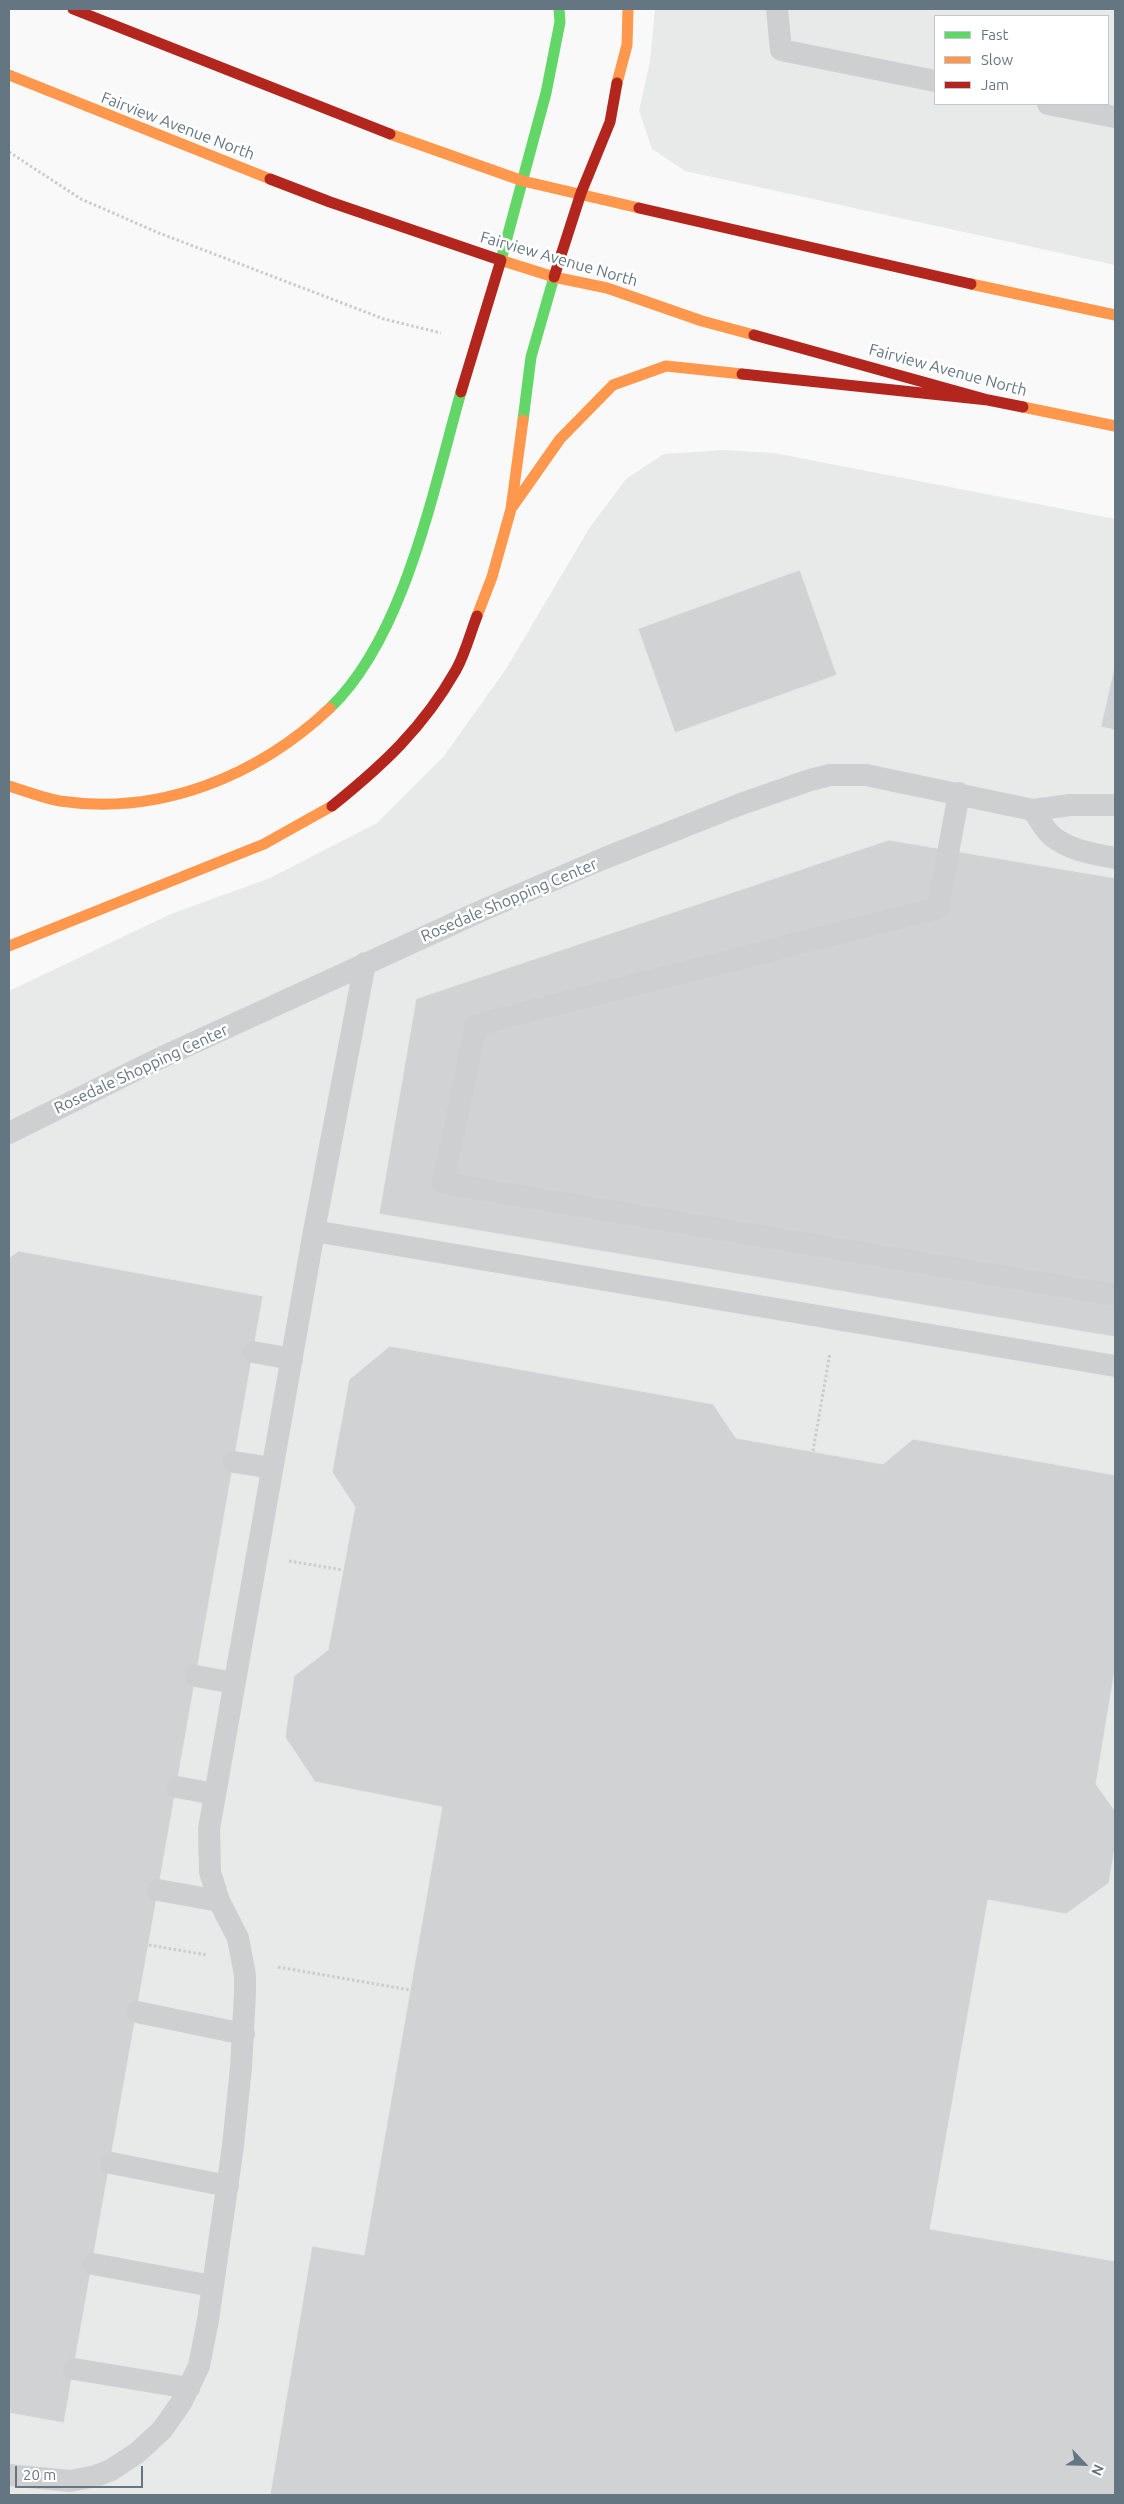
<!DOCTYPE html>
<html>
<head>
<meta charset="utf-8">
<style>
	body { margin:0 }
	#map { position:relative; width:1124px; height:2504px; overflow:hidden; background:#f9f9f9; font-family:Ubuntu,sans-serif }
	canvas { display:block }
	.frame { position:absolute; inset:0; border:10px solid #657683; pointer-events:none }
	.legend { position:absolute; left:934px; top:15px; width:175px; height:90px; box-sizing:border-box; background:#fff; border:1px solid #c1c8cd; margin:0; padding:6px 9px; list-style:none; font-size:15px; color:#657683 }
	.legend li { display:flex; align-items:center; gap:10px; height:25px }
	.legend b { width:25px; border:1px solid #c1c8cd }
	.north { position:absolute; left:1059px; top:2439px; width:50px; height:50px; -webkit-text-stroke:4px #fff; paint-order:stroke; rotate:114deg; font-size:14px; font-weight:700; line-height:20px; text-align:center; color:#657683 }
	.north::after { content:''; display:block; margin:auto; width:18px; height:22px; background:#657683; clip-path:polygon(50% 0,100% 100%,50% 72%,0 100%) }
	.scale { position:absolute; left:15px; top:2466px; width:128px; height:22px; box-sizing:border-box; border:2px solid #657683; border-top:0; padding-left:6px; font-size:15px; line-height:18px; white-space:nowrap; color:#657683; -webkit-text-stroke:4px #fff; paint-order:stroke }
</style>
</head>
<body>
<div id="map">
<canvas width="1124" height="2504"></canvas>
<div class="frame"></div>
<ul class="legend">
<li><b style="height:6px;background:#63d668"></b>Fast</li>
<li><b style="height:6px;background:#ff974d"></b>Slow</li>
<li><b style="height:6px;background:#b3261e"></b>Jam</li>
</ul>
<div class="north">N</div>
<div class="scale">20 m</div>
</div>
<script>
const c = document.querySelector('canvas').getContext('2d');
c.lineJoin = 'round';
function fillPath(path, color) {
  c.fillStyle = color;
  c.fill(path, 'evenodd');
}
function stroke(path, color, width, dash) {
  c.strokeStyle = color;
  c.lineWidth = width;
  c.lineCap = dash ? 'butt' : 'round';
  c.setLineDash(dash || []);
  c.stroke(path);
}
function write(font, color, halo, rows, align = 'center') {
  c.font = font + ' Ubuntu,sans-serif';
  c.lineWidth = 5;
  c.setLineDash([]);
  c.textBaseline = 'middle';
  c.strokeStyle = halo;
  c.fillStyle = color;
  for (const [text, x, y, turn = 0] of rows) {
    c.save();
    c.translate(x, y);
    c.rotate((+turn || 0) * Math.PI / 180);
    c.textAlign = isNaN(turn) ? turn : align;
    if (halo) c.strokeText(text, 0, 0);
    c.fillText(text, 0, 0);
    c.restore();
  }
}
const built = new Path2D(`
	M 655,9 L 1115,9 L 1115,265 L 685,171 L 652,149 L 639,111 L 650,61 ZM 935,16 L 1108,16 L 1108,104 L 935,104 Z
	M 724,450 L 774,453 L 1115,519 L 1115,2495 L 9,2495 L 9,991 L 171,914 L 270,878 L 377,823 L 444,756 L 506,669 L 590,527 L 626,479 L 664,454 Z`);
const building = new Path2D(`
	M 800,570 L 837,675 L 675,733 L 638,629 Z
	M 1115,664 L 1115,730 L 1101,727 Z
	M 889,840 L 1115,878 L 1115,1337 L 379,1214 L 416,999 Z
	M 19,1251 L 263,1296 L 64,2423 L 9,2413 L 9,1258 Z
	M 390,1346 L 713,1404 L 736,1438 L 883,1464 L 913,1439 L 1115,1475 L 1115,1669 L 1096,1784 L 1115,1811 L 1115,1848 L 1109,1883 L 1066,1914 L 988,1900 L 930,2229 L 1115,2261 L 1115,2495 L 270,2495 L 312,2246 L 364,2255 L 442,1807 L 315,1782 L 285,1737 L 294,1676 L 328,1650 L 355,1507 L 332,1472 L 349,1380 Z`);
const path = new Path2D(`
	M 9,152 L 81,199 L 159,233 L 384,319 L 441,333
	M 813,1451 L 830,1353
	M 289,1561 L 343,1570
	M 149,1945 L 207,1955
	M 278,1967 L 410,1990`);
const lane = new Path2D(`
	M 777,9 L 781,50 L 935,81
	M 1048,104 L 1115,117
	M 959,793 L 938,908 L 476,1025 L 443,1183 L 1115,1295
	M 1033,810 C 1039,819 1044,829 1052,836 C 1068,850 1095,854 1115,858
	M 9,1133 L 156,1060 L 481,911 L 605,858 L 741,804 L 810,780 L 830,775 L 866,775 L 1033,810 L 1070,805 L 1115,805
	M 314,1231 L 1115,1366
	M 253,1352 L 292,1359
	M 234,1462 L 272,1468
	M 196,1676 L 234,1683
	M 177,1787 L 215,1794
	M 158,1890 L 219,1901
	M 137,2012 L 244,2034
	M 111,2163 L 228,2186
	M 93,2264 L 212,2286
	M 74,2369 L 189,2388
	M 9,2475 L 70,2481 L 96,2476 L 111,2470 L 137,2453 L 162,2430 L 181,2403 L 199,2366 L 208,2320 L 233,2146 L 241,2067 L 245,1993 L 245,1975 L 238,1938 L 219,1901 L 210,1872 L 209,1829 L 314,1231 L 365,963`);
const fast = new Path2D(`
	M 501,260 L 546,93 L 560,22 L 559,9
	M 523,420 L 531,357 L 554,277
	M 330,708 C 405,636 433,490 461,392`);
const slow = new Path2D(`
	M 9,75 L 270,179
	M 617,83 L 627,45 L 628,9
	M 390,134 L 523,181 L 639,208
	M 500,260 L 554,277 L 607,288 L 702,321 L 754,335
	M 971,284 L 1115,315
	M 1023,407 L 1115,426
	M 513,506 L 560,439 L 613,385 L 666,366 L 742,374
	M 477,616 L 492,577 L 511,509 L 523,420
	M 9,786 C 26,791 43,798 60,801 C 160,816 258,776 330,708
	M 9,946 L 264,844 L 332,806`);
const jam = new Path2D(`
	M 73,9 L 390,134
	M 270,179 L 330,202 L 500,260
	M 639,208 L 971,284
	M 554,277 L 581,193 L 610,122 L 617,83
	M 754,335 L 988,400 L 1023,407
	M 742,374 L 988,400
	M 461,392 L 501,260
	M 332,806 C 383,765 423,728 456,670 C 465,654 470,634 477,616`);
const streetNames = [
	["Fairview Avenue North",178,126,21],
	["Fairview Avenue North",559,259,16],
	["Fairview Avenue North",948,370,15],
	["Rosedale Shopping Center",509,900,-23],
	["Rosedale Shopping Center",141,1069,-25]
];
fillPath(built, '#e8e9e9');
fillPath(building, '#d0d2d3');
stroke(building, '#e8e8e8', 1);
stroke(path, '#cbcccd', 3, [2.5, 2.5]);
stroke(lane, '#cecfd0', 22);
stroke(fast, '#63d668', 11);
stroke(slow, '#ff974d', 11);
stroke(jam, '#b3261e', 11);
write('16px', '#657683', '#fff', streetNames);
</script>
</body>
</html>
